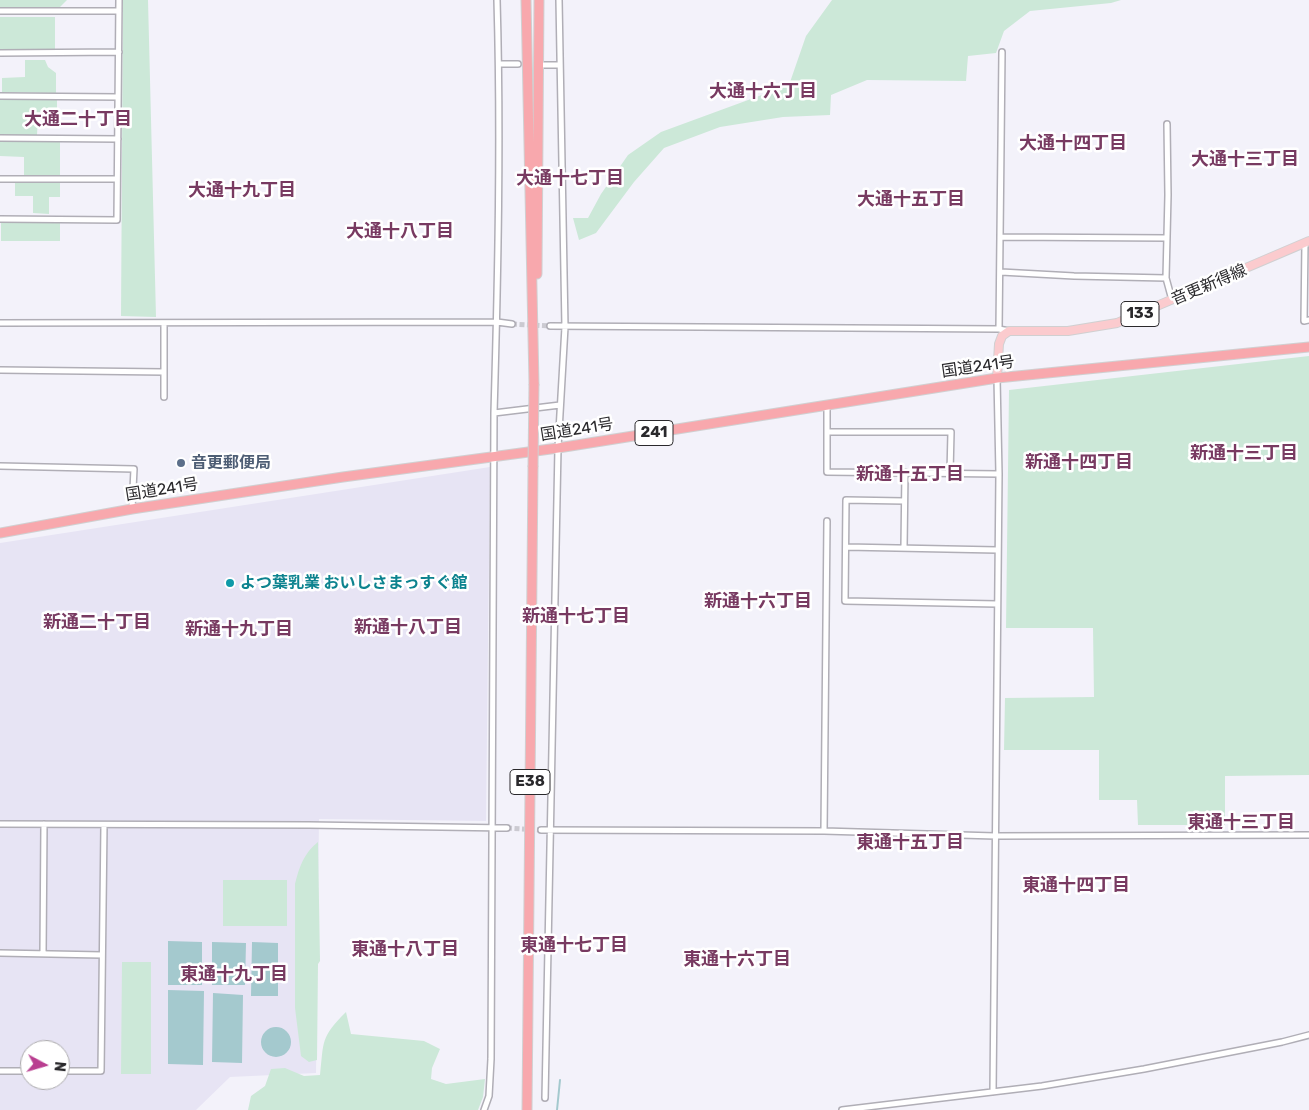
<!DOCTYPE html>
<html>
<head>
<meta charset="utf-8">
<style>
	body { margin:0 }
	#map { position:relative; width:1309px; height:1110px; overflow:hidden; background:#f3f2fa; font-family:Rubik,sans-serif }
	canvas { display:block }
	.north { position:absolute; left:20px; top:1040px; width:50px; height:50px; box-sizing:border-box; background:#fff; border:1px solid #aaa9ab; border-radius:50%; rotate:96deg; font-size:14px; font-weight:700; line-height:20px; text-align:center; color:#2a292c }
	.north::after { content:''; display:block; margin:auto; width:18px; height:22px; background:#b93e90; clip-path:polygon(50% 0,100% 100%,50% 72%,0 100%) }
</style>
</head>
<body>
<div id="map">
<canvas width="1309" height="1110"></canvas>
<div class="north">N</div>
</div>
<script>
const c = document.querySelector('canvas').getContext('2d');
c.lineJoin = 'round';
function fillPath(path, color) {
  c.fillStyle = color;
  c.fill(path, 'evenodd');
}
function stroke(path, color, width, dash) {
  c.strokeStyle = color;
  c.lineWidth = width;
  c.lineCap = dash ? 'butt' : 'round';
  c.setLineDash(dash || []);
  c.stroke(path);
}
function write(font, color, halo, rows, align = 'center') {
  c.font = font + ' Rubik,"Noto Sans JP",sans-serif';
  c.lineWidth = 5;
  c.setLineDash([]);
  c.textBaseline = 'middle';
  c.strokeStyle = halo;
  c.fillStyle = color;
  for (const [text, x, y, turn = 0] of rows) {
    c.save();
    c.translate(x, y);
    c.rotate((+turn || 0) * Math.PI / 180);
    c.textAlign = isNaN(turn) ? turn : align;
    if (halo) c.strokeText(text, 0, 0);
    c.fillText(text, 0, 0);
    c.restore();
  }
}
const built = new Path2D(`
	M 490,467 L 486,821 L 319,819 L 316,1073 L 230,1077 L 196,1110 L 0,1110 L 0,543 ZM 30,1050 L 60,1050 L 60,1080 L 30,1080 Z`);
const green = new Path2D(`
	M 0,0 L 67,0 L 59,8 L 0,8 Z
	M 123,0 L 148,0 L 156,317 L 121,316 Z
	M 832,0 L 1121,0 L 1111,3 L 1030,11 L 1004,31 L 996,53 L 968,56 L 966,81 L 867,80 L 831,95 L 830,115 L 783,117 L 720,127 L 664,148 L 634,182 L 596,233 L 579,240 L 573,218 L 588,218 L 601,194 L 628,155 L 661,132 L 789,85 L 806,36 Z
	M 0,17 L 55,17 L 55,50 L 0,50 Z
	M 25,60 L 45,60 L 48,67 L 56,73 L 56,93 L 2,92 L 2,78 L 25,77 Z
	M 0,99 L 57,100 L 57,115 L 38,116 L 37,135 L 0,136 Z
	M 0,141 L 60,141 L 60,177 L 24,177 L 24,157 L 0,156 Z
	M 60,181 L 60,197 L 49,197 L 49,214 L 33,213 L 33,196 L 15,196 L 15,182 Z
	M 1,221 L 60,222 L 60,241 L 1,241 Z
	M 1309,356 L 1309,775 L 1225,776 L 1225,825 L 1138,825 L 1137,800 L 1099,800 L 1099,750 L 1004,750 L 1005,698 L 1094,697 L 1093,628 L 1006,628 L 1009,390 Z
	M 318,842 L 320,961 L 318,964 L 317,1060 L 309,1062 L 301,1056 L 295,1008 L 295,884 C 299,867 304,853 318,842 Z
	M 223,880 L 287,880 L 287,926 L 223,926 Z
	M 122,962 L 151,962 L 151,1074 L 121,1074 Z
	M 346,1012 L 351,1034 L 424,1041 L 440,1049 L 432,1068 L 431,1079 L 446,1084 L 485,1079 L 483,1097 L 478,1110 L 248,1110 L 251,1096 L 265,1086 L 271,1069 L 285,1068 L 304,1076 L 320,1075 C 324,1041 320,1038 346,1012 Z`);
const water = new Path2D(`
	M 168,941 L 202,942 L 202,985 L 168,985 Z
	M 212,942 L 246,943 L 245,985 L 212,985 Z
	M 252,942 L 278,943 L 278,996 L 251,996 Z
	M 168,990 L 204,991 L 203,1065 L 168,1064 Z
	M 213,993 L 243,995 L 242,1063 L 212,1062 Z
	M261 1042a15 15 0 1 1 30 0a15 15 0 1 1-30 0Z`);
const stream = new Path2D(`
	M 557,1110 L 560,1080`);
const streetTunnel = new Path2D(`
	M 512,324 L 550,326
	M 507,828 L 541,830`);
const street = new Path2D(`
	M 0,11 L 119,11
	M 0,53 L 119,52
	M 499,64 L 518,64
	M 544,65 L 559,65
	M 0,96 L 118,97
	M 1167,124 L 1168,195 L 1166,278 L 1172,300
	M 0,138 L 118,139
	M 0,179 L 117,179
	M 0,219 L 117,220 L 119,0
	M 1002,237 L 1167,238
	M 1305,243 L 1304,321 L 1309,320
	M 1001,272 L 1074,276 L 1166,278
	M 0,323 L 497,322 L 512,324
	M 550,326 L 999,329 L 1009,331
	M 999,329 L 1002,52
	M 0,370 L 164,372
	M 164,397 L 164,323
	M 827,405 L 827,472 L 999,474
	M 494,413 L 560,405
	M 827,432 L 951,432 L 950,473
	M 0,466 L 134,469 L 132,509
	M 904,501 L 846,500 L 845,601 L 997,604
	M 846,547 L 997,550
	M 904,547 L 905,472
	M 0,824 L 309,825 L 507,828
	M 541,830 L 824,831 L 995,836 L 1309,835
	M 824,831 L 827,521
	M 0,953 L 102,955
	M 43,954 L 44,824
	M 0,1071 L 30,1071
	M 60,1071 L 101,1071 L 104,825
	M 993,1092 L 999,474 L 997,378
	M 545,1098 L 558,448 L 565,327 L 559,0
	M 484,1110 L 489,1096 L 491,1059 L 494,413 C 498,275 501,137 497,0
	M 842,1110 L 1042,1086 L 1144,1069 L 1282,1042 L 1309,1035`);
const primary = new Path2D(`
	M 997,378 L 999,344 L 1002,336 L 1009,331 L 1068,331 L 1117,323 L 1309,241`);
const highway = new Path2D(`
	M 526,0 L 534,384
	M 537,274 L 539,0
	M 0,533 L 132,509 L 343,477 L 558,448 L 997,378 L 1309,347
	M 527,1110 L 533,467`);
const highwayBridge = new Path2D(`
	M 533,467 L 534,384`);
const markers = [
	[181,463,5,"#5c6f8a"],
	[230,583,5,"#0f9aa8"]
];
const shields = [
	[1140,314,38],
	[654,433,38],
	[530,782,40]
];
const shieldNames = [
	["133",1140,314],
	["241",654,433],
	["E38",530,782]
];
const streetNames = [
	["音更新得線",1209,285,-23],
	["国道241号",978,367,-8],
	["国道241号",577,430,-9],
	["国道241号",162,490,-9]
];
const serviceNames = [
	["音更郵便局",191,463]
];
const cultureNames = [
	["よつ葉乳業 おいしさまっすぐ館",240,583]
];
const neighbourhoodNames = [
	["大通十六丁目",763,92],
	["大通二十丁目",78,120],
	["大通十四丁目",1073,144],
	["大通十三丁目",1245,160],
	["大通十七丁目",570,179],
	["大通十九丁目",242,191],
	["大通十五丁目",911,200],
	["大通十八丁目",400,232],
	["新通十三丁目",1244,454],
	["新通十四丁目",1079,463],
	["新通十五丁目",910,475],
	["新通十六丁目",758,602],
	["新通十七丁目",576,617],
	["新通二十丁目",97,623],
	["新通十八丁目",408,628],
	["新通十九丁目",239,630],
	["東通十三丁目",1241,823],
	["東通十五丁目",910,843],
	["東通十四丁目",1076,886],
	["東通十七丁目",574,946],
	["東通十八丁目",405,950],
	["東通十六丁目",737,960],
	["東通十九丁目",234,975]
];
fillPath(built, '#e7e4f4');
fillPath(green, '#cce8d8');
fillPath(water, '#a4c9ce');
stroke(stream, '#a4c9ce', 2);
stroke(streetTunnel, '#cbcad1', 5, [5, 2.5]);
stroke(street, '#b0aeb6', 8);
stroke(primary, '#d0d0d1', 10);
stroke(highway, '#d0d0d1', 11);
stroke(street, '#fff', 5);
stroke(primary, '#fbcbce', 8);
stroke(highway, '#f8a8ad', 9);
stroke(highwayBridge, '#d0d0d1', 11, []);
stroke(highwayBridge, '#f8a8ad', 9);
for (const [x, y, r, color] of markers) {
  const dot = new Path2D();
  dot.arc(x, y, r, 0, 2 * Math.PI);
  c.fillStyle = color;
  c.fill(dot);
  stroke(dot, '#fff', 2);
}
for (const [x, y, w] of shields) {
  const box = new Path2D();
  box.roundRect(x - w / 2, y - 12.5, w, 25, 4);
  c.fillStyle = '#fff';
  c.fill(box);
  stroke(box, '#2a292c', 1);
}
write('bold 15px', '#2a292c', null, shieldNames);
write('16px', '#2a292c', '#fff', streetNames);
write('bold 16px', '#4e5e75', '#fff', serviceNames, 'left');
write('bold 16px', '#0d838f', '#fff', cultureNames, 'left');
write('bold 18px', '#783a61', '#fff', neighbourhoodNames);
</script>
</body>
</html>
